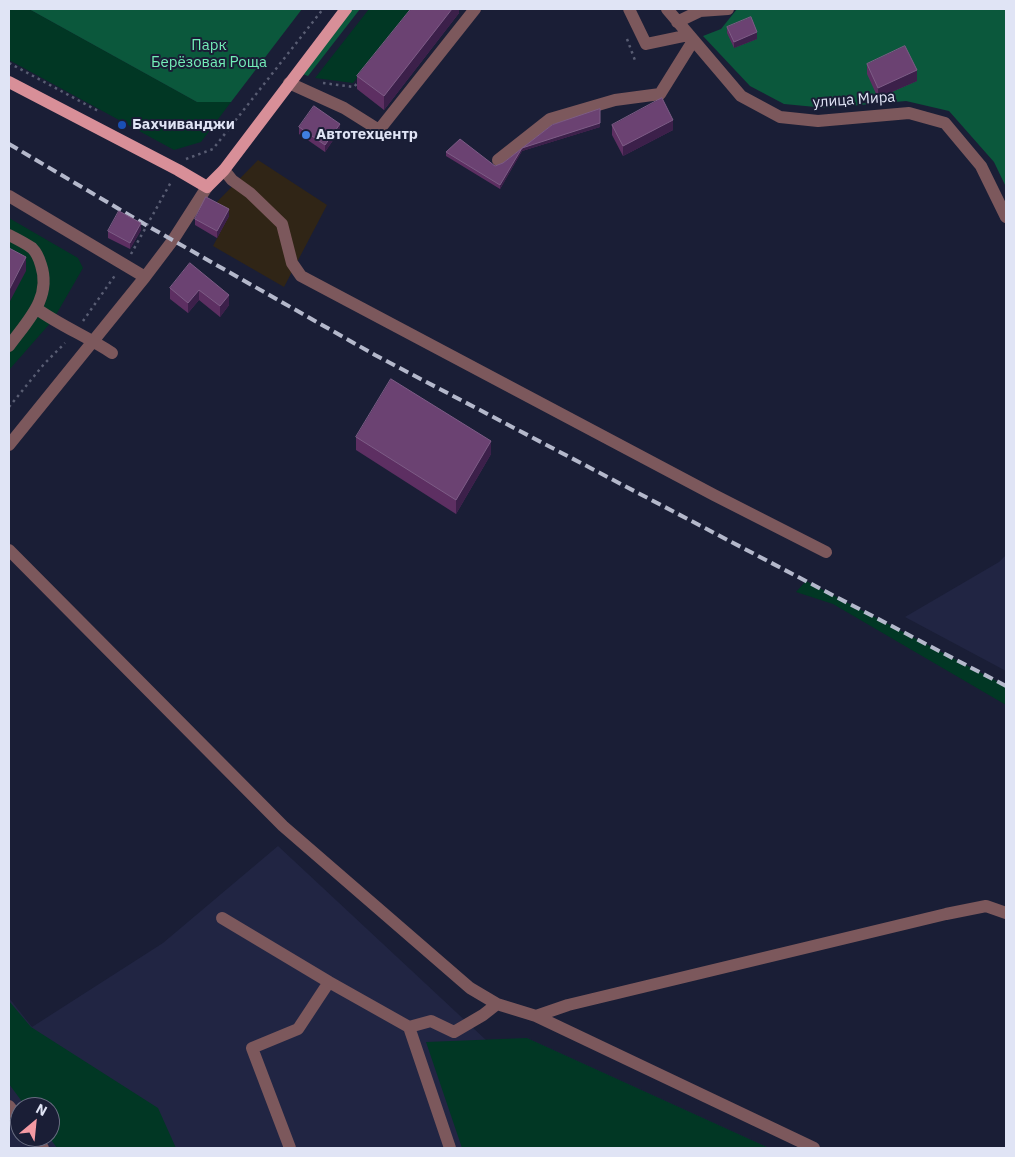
<!DOCTYPE html>
<html>
<head>
<meta charset="utf-8">
<style>
	body { margin:0 }
	#map { position:relative; width:1015px; height:1157px; overflow:hidden; background:#1a1e36; font-family:"IBM Plex Sans",sans-serif }
	canvas { display:block }
	.frame { position:absolute; inset:0; border:10px solid #e0e4f5; pointer-events:none }
	.north { position:absolute; left:10px; top:1097px; width:50px; height:50px; box-sizing:border-box; background:#1a1e36; border:1px solid #696d82; border-radius:50%; rotate:28deg; font-size:14px; font-weight:700; line-height:20px; text-align:center; color:#e0e4f5 }
	.north::after { content:''; display:block; margin:auto; width:18px; height:22px; background:#f49aa3; clip-path:polygon(50% 0,100% 100%,50% 72%,0 100%) }
</style>
</head>
<body>
<div id="map">
<canvas width="1015" height="1157"></canvas>
<div class="frame"></div>
<div class="north">N</div>
</div>
<script>
const c = document.querySelector('canvas').getContext('2d');
c.lineJoin = 'round';
function fillPath(path, color) {
  c.fillStyle = color;
  c.fill(path, 'evenodd');
}
function stroke(path, color, width, dash) {
  c.strokeStyle = color;
  c.lineWidth = width;
  c.lineCap = dash ? 'butt' : 'round';
  c.setLineDash(dash || []);
  c.stroke(path);
}
function write(font, color, halo, rows, align = 'center') {
  c.font = font + ' "IBM Plex Sans",sans-serif';
  c.lineWidth = 4;
  c.setLineDash([]);
  c.textBaseline = 'middle';
  c.strokeStyle = halo;
  c.fillStyle = color;
  for (const [text, x, y, turn = 0] of rows) {
    c.save();
    c.translate(x, y);
    c.rotate((+turn || 0) * Math.PI / 180);
    c.textAlign = isNaN(turn) ? turn : align;
    if (halo) c.strokeText(text, 0, 0);
    c.fillText(text, 0, 0);
    c.restore();
  }
}
const commercial = new Path2D(`
	M 258,160 L 327,205 L 284,287 L 213,246 L 229,216 L 212,207 Z`);
const built = new Path2D(`
	M 1006,555 L 1006,671 L 905,617 L 999,562 Z
	M 278,846 L 486,1040 L 527,1038 L 769,1148 L 9,1148 L 9,998 L 32,1027 L 163,943 ZM 20,1107 L 50,1107 L 50,1137 L 20,1137 Z`);
const green = new Path2D(`
	M 9,9 L 29,9 L 197,102 L 231,102 L 201,142 L 174,150 L 9,60 Z
	M 369,9 L 411,9 L 353,83 L 315,78 Z
	M 9,218 L 78,258 L 83,268 L 53,320 L 9,370 Z
	M 806,581 L 1006,686 L 1006,705 L 833,604 L 796,592 Z
	M 9,1001 L 31,1027 L 158,1108 L 176,1148 L 57,1148 L 49,1137 L 50,1137 L 50,1107 L 26,1107 L 9,1084 Z
	M 527,1038 L 769,1148 L 462,1148 L 426,1042 Z`);
const forest = new Path2D(`
	M 29,9 L 302,9 L 231,102 L 197,102 Z
	M 347,9 L 360,9 L 308,76 L 297,72 Z
	M 737,9 L 1006,9 L 1006,187 L 994,162 L 949,111 L 906,101 L 826,108 L 784,104 L 750,86 L 703,36 L 721,29 Z`);
const path = new Path2D(`
	M 627,39 L 636,63
	M 9,63 L 100,112
	M 323,83 L 354,87 L 360,80
	M 186,159 L 213,149 L 323,9
	M 131,254 L 171,182
	M 83,321 L 116,274
	M 9,407 L 44,364 L 65,343`);
const minor = new Path2D(`
	M 629,9 L 646,44 L 689,35
	M 667,9 L 741,96 L 780,117 L 818,121 L 909,113 L 945,123 L 981,166 L 1006,217
	M 677,22 L 700,11 L 728,9
	M 289,83 L 344,108 L 379,130 L 475,9
	M 498,160 L 550,119 L 615,100 L 660,94 L 693,41
	M 224,170 L 232,180 L 250,193 L 282,224 L 292,263 L 301,276 L 714,495 L 826,552
	M 9,196 L 145,277
	M 9,235 C 17,239 25,243 32,248 C 37,253 39,258 41,265 C 52,298 27,321 9,346
	M 37,309 C 61,326 88,337 112,353
	M 9,445 L 145,277 L 173,240 L 207,187
	M 9,550 L 283,826 L 470,988 L 497,1004 L 536,1016 L 814,1148
	M 222,918 L 329,982 L 409,1027 L 431,1021 L 454,1032 L 483,1015 L 497,1004
	M 536,1016 L 568,1005 L 946,914 L 986,906 L 1006,913
	M 409,1027 L 450,1148
	M 9,1106 L 20,1120
	M 34,1137 L 43,1148
	M 290,1148 L 252,1048 L 298,1029 L 329,982`);
const major = new Path2D(`
	M 9,82 L 178,170 L 207,187 L 224,170 L 346,9`);
const rail = new Path2D(`
	M 9,144 L 146,225 L 375,355 L 1006,686`);
const wall = new Path2D(`
	M 459,9 L 459,13 L 384,110 L 357,89 L 357,76 Z
	M 727,27 L 757,39 L 734,48 L 727,33 Z
	M 867,64 L 917,81 L 878,98 L 867,74 Z
	M 600,109 L 600,127 L 522,151 L 500,189 L 446,156 L 446,152 L 495,166 L 503,163 L 552,125 Z
	M 612,125 L 673,130 L 623,156 L 612,135 Z
	M 299,127 L 340,130 L 325,152 L 299,134 Z
	M 229,216 L 217,238 L 195,225 L 195,219 Z
	M 141,230 L 130,249 L 108,238 L 108,231 Z
	M 190,263 L 229,305 L 220,317 L 199,300 L 188,313 L 170,299 L 170,288 Z
	M 356,437 L 491,454 L 456,514 L 356,450 Z`);
const shadedWall = new Path2D(`
	M 452,9 L 459,9 L 459,13 L 384,110 L 384,96 Z
	M 757,32 L 757,39 L 734,48 L 734,42 Z
	M 917,70 L 917,81 L 878,98 L 878,88 Z
	M 673,120 L 673,130 L 623,156 L 623,146 Z
	M 600,123 L 600,127 L 522,151 L 500,189 L 500,185 L 522,148 Z
	M 340,124 L 340,130 L 325,152 L 325,145 Z
	M 229,209 L 229,216 L 217,238 L 217,231 Z
	M 141,223 L 141,230 L 130,249 L 130,243 Z
	M 26,257 L 26,271 L 9,303 L 9,290 Z
	M 199,290 L 199,300 L 188,313 L 188,303 Z
	M 229,295 L 229,305 L 220,317 L 220,306 Z
	M 491,441 L 491,454 L 456,514 L 456,500 Z`);
const building = new Path2D(`
	M 411,9 L 452,9 L 384,96 L 357,76 Z
	M 751,17 L 757,32 L 734,42 L 727,27 Z
	M 905,46 L 917,70 L 878,88 L 867,64 Z
	M 662,98 L 673,120 L 623,146 L 612,125 Z
	M 314,106 L 340,124 L 325,145 L 299,127 Z
	M 600,109 L 600,123 L 522,148 L 500,185 L 446,152 L 460,139 L 495,166 L 503,163 L 552,125 Z
	M 206,197 L 229,209 L 217,231 L 195,219 Z
	M 119,211 L 141,223 L 130,243 L 108,231 Z
	M 9,248 L 26,257 L 9,290 Z
	M 190,263 L 229,295 L 220,306 L 199,290 L 188,303 L 170,288 Z
	M 391,379 L 491,441 L 456,500 L 356,437 Z`);
const markers = [
	[122,125,5,"#1a4fb4"],
	[306,135,5,"#3f7fe0"]
];
const parkNames = [
	["Парк",209,46],
	["Берёзовая Роща",209,63]
];
const streetNames = [
	["улица Мира",854,100,-4]
];
const poiNames = [
	["Бахчиванджи",132,125],
	["Автотехцентр",316,135]
];
fillPath(commercial, '#302516');
fillPath(built, '#212543');
fillPath(green, '#013724');
fillPath(forest, '#0b583c');
stroke(path, '#595d73', 2.5, [2.5, 4]);
stroke(minor, '#7c585c', 12);
stroke(major, '#d88f98', 12);
stroke(rail, '#b4b8cb', 4, [10, 5]);
fillPath(wall, '#5d2f62');
fillPath(shadedWall, '#3c204a');
fillPath(building, '#6b4272');
stroke(building, '#7d5c86', 1);
for (const [x, y, r, color] of markers) {
  const dot = new Path2D();
  dot.arc(x, y, r, 0, 2 * Math.PI);
  c.fillStyle = color;
  c.fill(dot);
  stroke(dot, '#1a1e36', 2);
}
write('15px', '#73eeb8', '#1a1e36', parkNames);
write('15px', '#e0e4f5', '#1a1e36', streetNames);
write('bold 15px', '#e0e4f5', '#1a1e36', poiNames, 'left');
</script>
</body>
</html>
